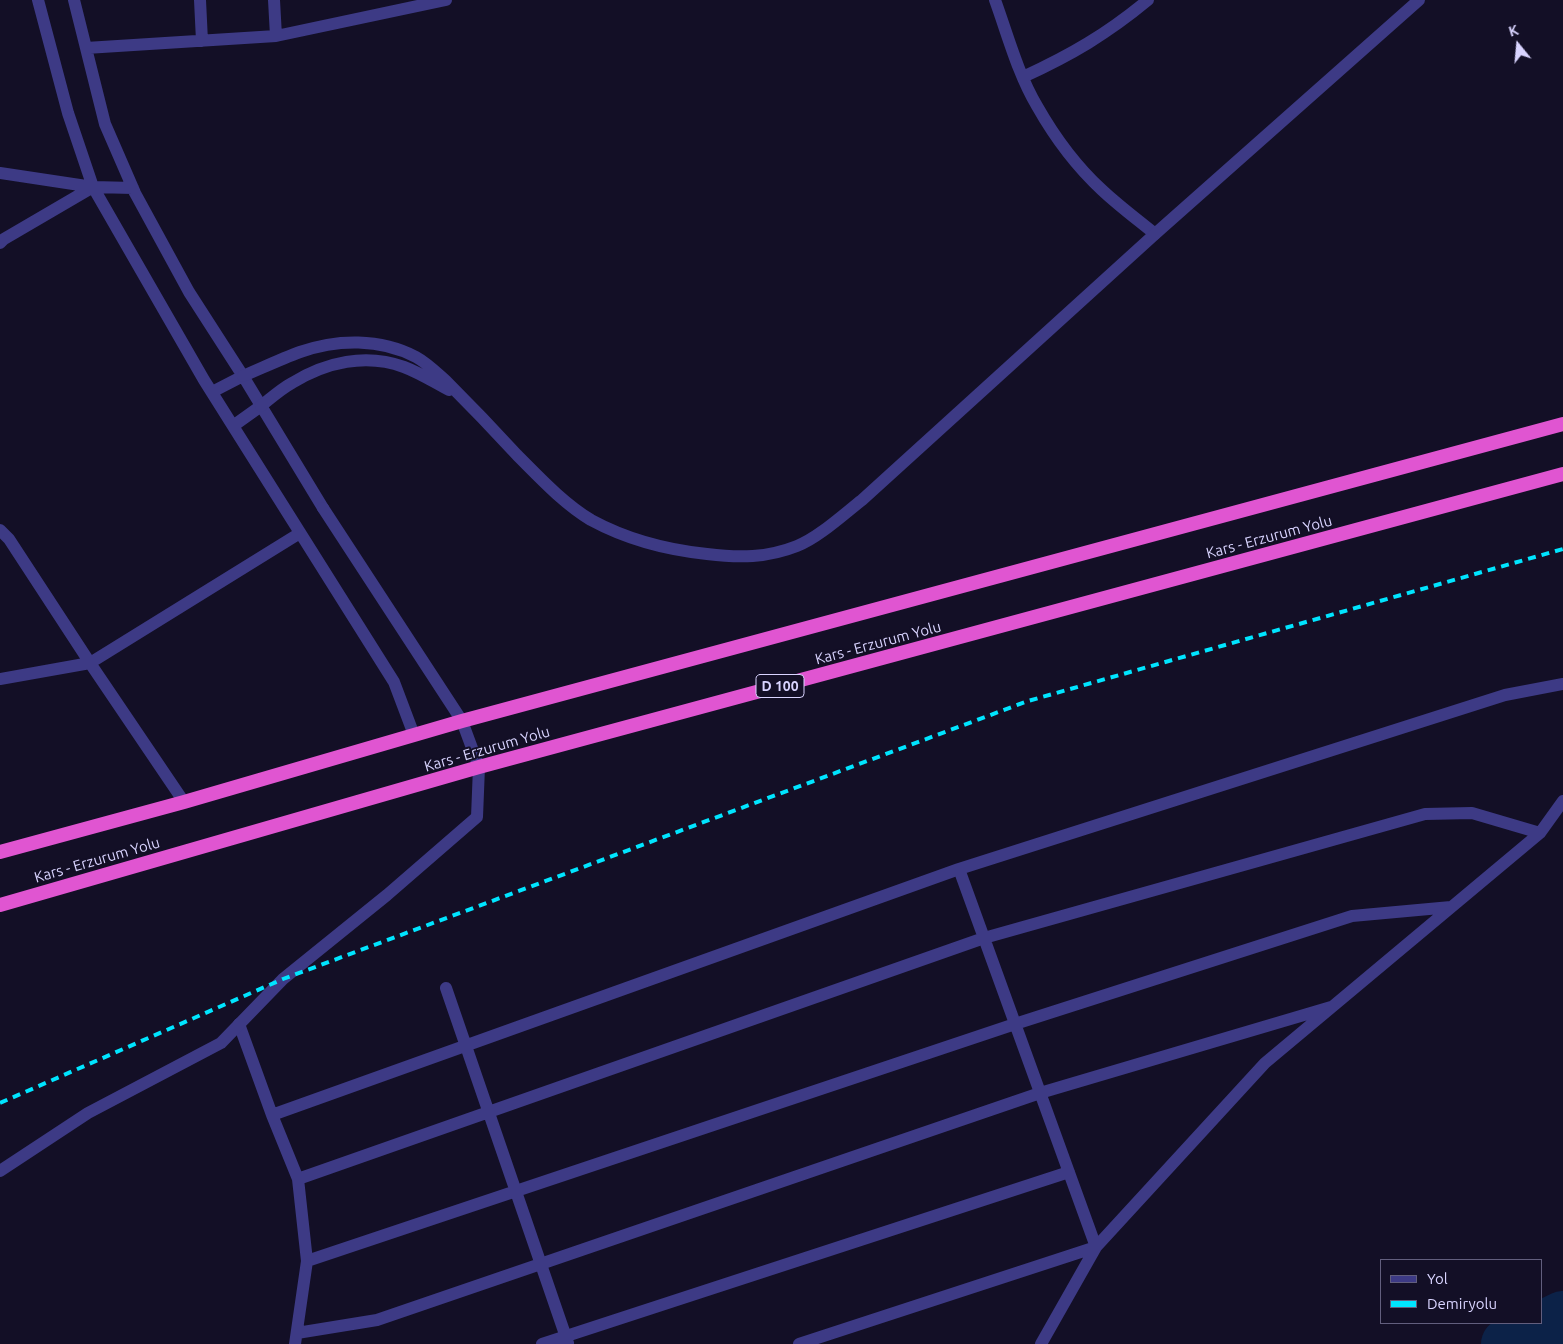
<!DOCTYPE html>
<html>
<head>
<meta charset="utf-8">
<style>
	body { margin:0 }
	#map { position:relative; width:1563px; height:1344px; overflow:hidden; background:#130f26; font-family:Ubuntu,sans-serif }
	canvas { display:block }
	.legend { position:absolute; left:1380px; top:1259px; width:162px; height:65px; box-sizing:border-box; background:#130f26; border:1px solid #625e7d; margin:0; padding:6px 9px; list-style:none; font-size:15px; color:#d9d4ff }
	.legend li { display:flex; align-items:center; gap:10px; height:25px }
	.legend b { width:25px; border:1px solid #625e7d }
	.north { position:absolute; left:1493px; top:20px; width:50px; height:50px; -webkit-text-stroke:4px #130f26; paint-order:stroke; rotate:343deg; font-size:14px; font-weight:700; line-height:20px; text-align:center; color:#d9d4ff }
	.north::after { content:''; display:block; margin:auto; width:18px; height:22px; background:#d9d4ff; clip-path:polygon(50% 0,100% 100%,50% 72%,0 100%) }
</style>
</head>
<body>
<div id="map">
<canvas width="1563" height="1344"></canvas>
<ul class="legend">
<li><b style="height:6px;background:#3d3a85"></b>Yol</li>
<li><b style="height:6px;background:#00e5ff"></b>Demiryolu</li>
</ul>
<div class="north">K</div>
</div>
<script>
const c = document.querySelector('canvas').getContext('2d');
c.lineJoin = 'round';
function stroke(path, color, width, dash) {
  c.strokeStyle = color;
  c.lineWidth = width;
  c.lineCap = dash ? 'butt' : 'round';
  c.setLineDash(dash || []);
  c.stroke(path);
}
function write(font, color, halo, rows, align = 'center') {
  c.font = font + ' Ubuntu,sans-serif';
  c.lineWidth = 4;
  c.setLineDash([]);
  c.textBaseline = 'middle';
  c.strokeStyle = halo;
  c.fillStyle = color;
  for (const [text, x, y, turn = 0] of rows) {
    c.save();
    c.translate(x, y);
    c.rotate((+turn || 0) * Math.PI / 180);
    c.textAlign = isNaN(turn) ? turn : align;
    if (halo) c.strokeText(text, 0, 0);
    c.fillText(text, 0, 0);
    c.restore();
  }
}
const river = new Path2D(`
	M 1507,1344 L 1563,1317`);
const minor = new Path2D(`
	M 38,0 L 68,113 L 93,187 L 204,380 L 394,682 L 414,735
	M 74,0 L 105,124 L 135,193 L 189,292 L 243,376 L 323,508
	M 200,0 L 202,41
	M 274,0 L 276,36
	M 995,0 C 1008,36 1018,74 1037,106 C 1054,136 1077,167 1102,190 C 1119,206 1138,220 1155,234
	M 86,48 L 276,36 L 446,0
	M 1023,77 C 1071,55 1107,34 1148,0
	M 0,173 L 93,187 L 133,188
	M 0,243 L 4,239 L 93,187
	M 212,392 L 243,376
	M 233,426 L 261,406
	M 0,530 L 9,539 L 90,663 L 184,802
	M 0,679 L 90,663 L 300,533
	M 446,988 L 568,1343
	M 239,1024 L 272,1115 L 298,1179 L 307,1261 L 295,1344
	M 272,1115 L 959,869 L 1505,695 L 1563,684
	M 298,1179 L 984,938 L 1425,814 L 1472,813 L 1540,833
	M 307,1261 L 1015,1024 L 1352,916 L 1451,907
	M 297,1333 L 377,1320 L 1040,1093 L 1331,1007
	M 542,1344 L 1069,1172
	M 799,1344 L 1096,1247 L 959,869
	M 1041,1344 L 1096,1247 L 1265,1063 L 1540,833 L 1563,801`);
const tertiary = new Path2D(`
	M 243,376 C 262,368 281,359 300,352 C 337,339 380,338 416,357 C 427,363 436,372 446,381 C 470,405 494,430 517,455 C 540,478 563,503 591,520 C 626,539 668,550 707,554 C 739,558 767,558 797,546 C 818,538 844,514 862,500 L 1155,234 L 1419,0
	M 261,406 C 271,398 281,389 292,383 C 326,362 366,353 404,367 C 420,373 434,382 449,390
	M 0,1171 L 88,1113 L 221,1043 L 283,979 L 387,895 L 477,817 L 479,767 L 462,721 L 323,508`);
const trunk = new Path2D(`
	M 0,852 L 184,802 L 462,721 L 1563,424
	M 0,905 L 479,767 L 1563,474`);
const rail = new Path2D(`
	M 0,1103 L 283,979 L 1028,701 L 1563,549`);
const shields = [
	[780,686,48]
];
const shieldNames = [
	["D 100",780,686]
];
const streetNames = [
	["Kars - Erzurum Yolu",1269,537,-15],
	["Kars - Erzurum Yolu",878,643,-15],
	["Kars - Erzurum Yolu",487,749,-16],
	["Kars - Erzurum Yolu",97,860,-16]
];
stroke(river, '#0c2248', 52);
stroke(minor, '#3d3a85', 12);
stroke(tertiary, '#3d3a85', 12);
stroke(trunk, '#e055d1', 14);
stroke(rail, '#00e5ff', 4, [8, 6]);
for (const [x, y, w] of shields) {
  const box = new Path2D();
  box.roundRect(x - w / 2, y - 11.5, w, 23, 4);
  c.fillStyle = '#130f26';
  c.fill(box);
  stroke(box, '#d9d4ff', 1);
}
write('bold 14px', '#d9d4ff', null, shieldNames);
write('15px', '#d9d4ff', '#130f26', streetNames);
</script>
</body>
</html>
